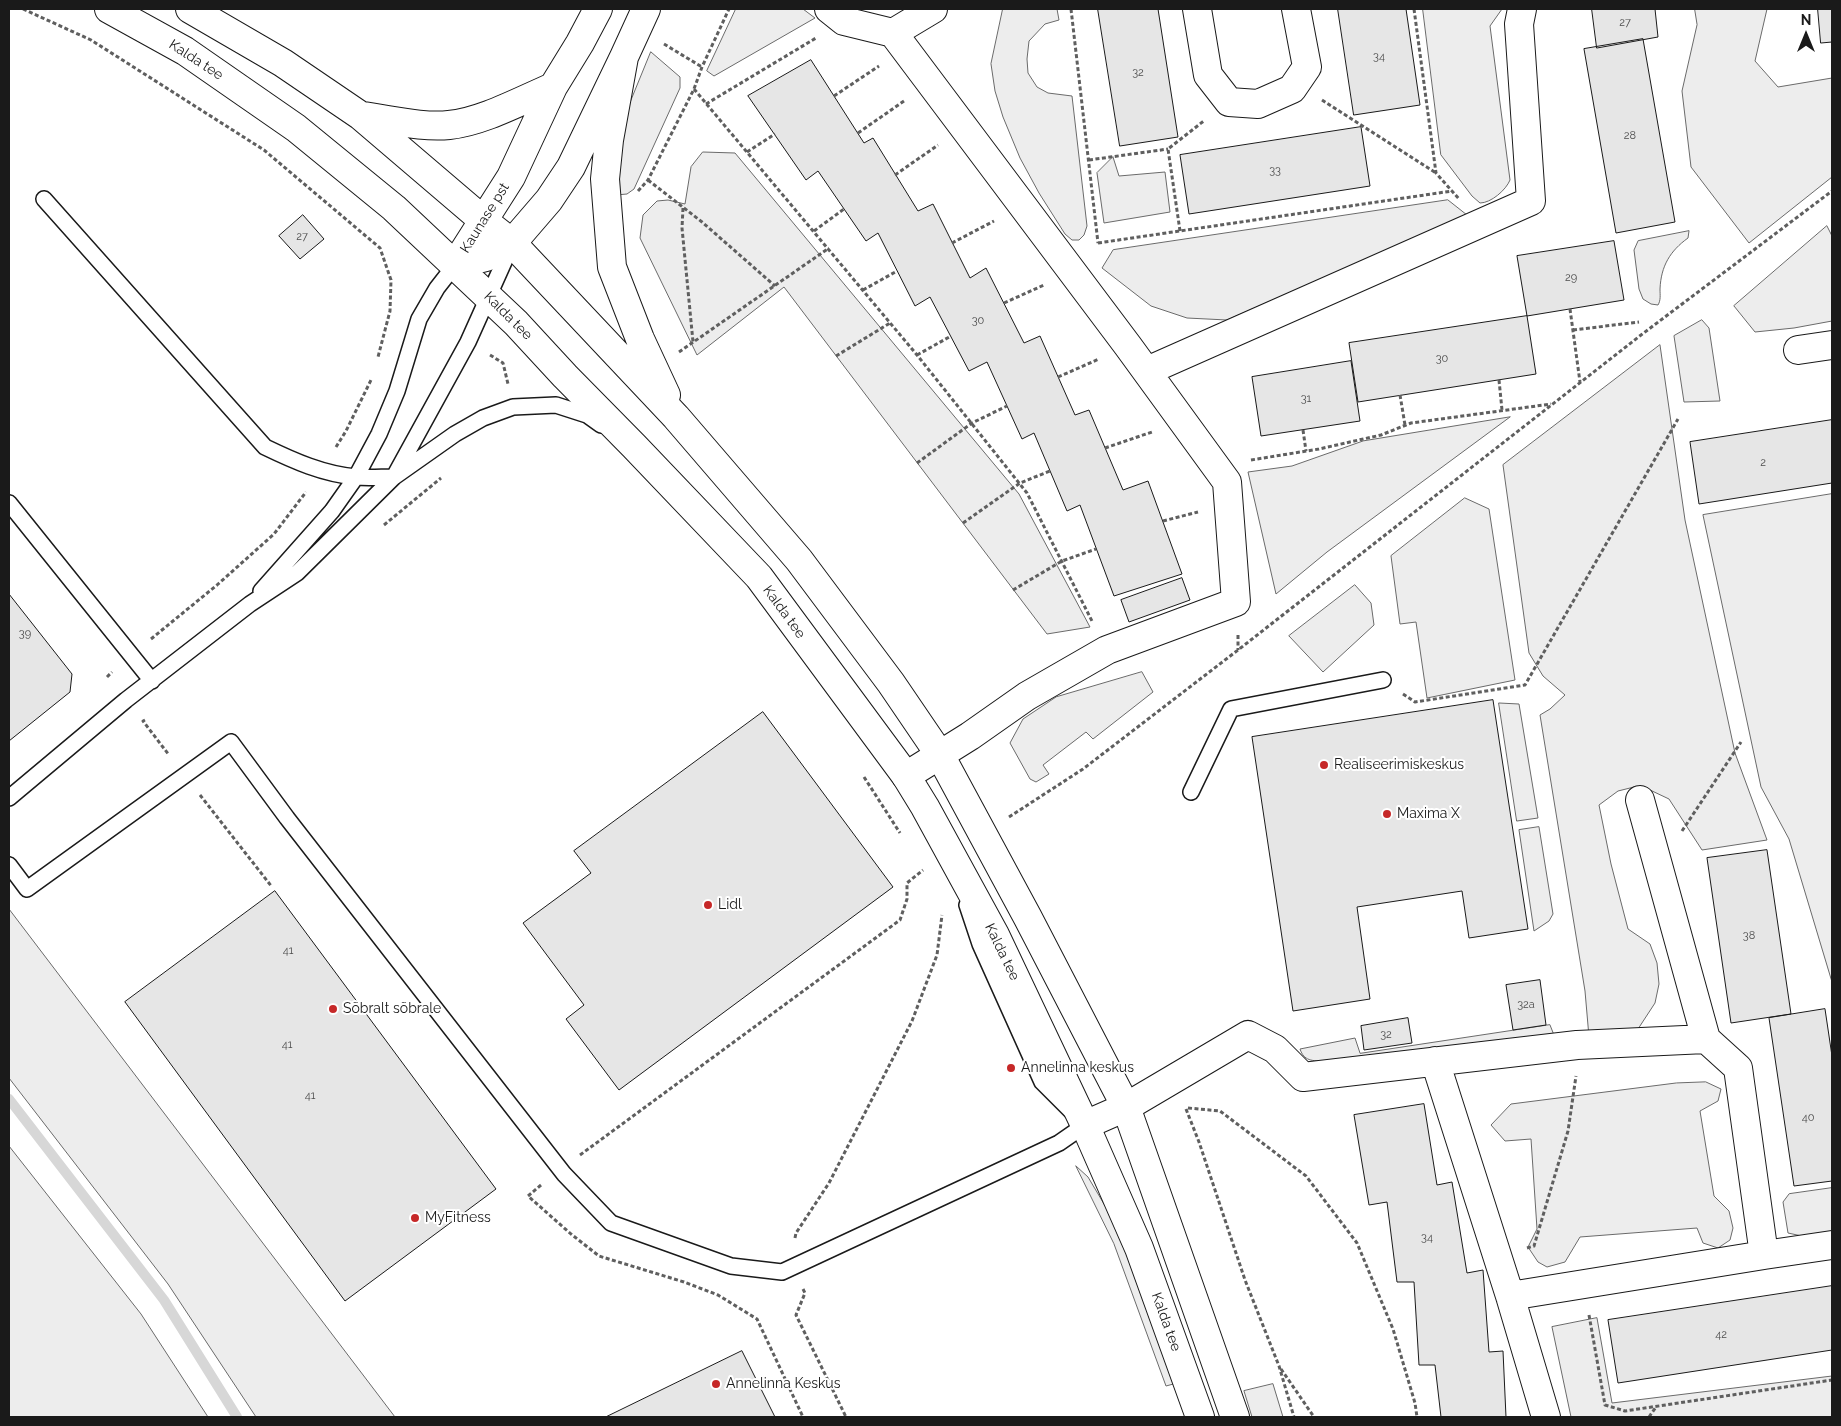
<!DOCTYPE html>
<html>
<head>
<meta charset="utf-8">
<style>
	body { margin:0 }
	#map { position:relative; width:1841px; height:1426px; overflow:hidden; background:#fff; font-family:Raleway,sans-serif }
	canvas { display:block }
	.frame { position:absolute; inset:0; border:10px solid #1a1a1a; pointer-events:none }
	.north { position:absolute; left:1781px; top:10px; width:50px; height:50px; -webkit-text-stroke:4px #fff; paint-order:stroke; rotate:0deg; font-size:14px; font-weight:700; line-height:20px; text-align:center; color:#1a1a1a }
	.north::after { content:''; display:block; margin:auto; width:18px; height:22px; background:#1a1a1a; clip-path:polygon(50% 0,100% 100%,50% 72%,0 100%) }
</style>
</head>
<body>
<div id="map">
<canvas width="1841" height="1426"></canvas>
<div class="frame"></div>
<div class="north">N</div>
</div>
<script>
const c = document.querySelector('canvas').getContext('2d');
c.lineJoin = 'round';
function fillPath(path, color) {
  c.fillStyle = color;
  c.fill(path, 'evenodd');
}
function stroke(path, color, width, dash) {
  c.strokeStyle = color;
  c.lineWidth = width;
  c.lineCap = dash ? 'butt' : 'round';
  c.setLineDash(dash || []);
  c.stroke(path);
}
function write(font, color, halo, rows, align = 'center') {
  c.font = font + ' Raleway,sans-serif';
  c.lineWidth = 4;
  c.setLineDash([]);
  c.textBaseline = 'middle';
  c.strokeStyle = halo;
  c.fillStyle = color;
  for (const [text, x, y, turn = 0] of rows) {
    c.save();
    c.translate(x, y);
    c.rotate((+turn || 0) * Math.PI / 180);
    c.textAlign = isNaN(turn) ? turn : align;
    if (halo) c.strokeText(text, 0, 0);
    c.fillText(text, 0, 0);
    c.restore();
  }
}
const green = new Path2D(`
	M 736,9 L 803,9 L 815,18 L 714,76 L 707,71 Z
	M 1003,9 L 1057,9 L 1059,20 L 1045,24 L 1029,41 L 1027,59 L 1028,73 L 1037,87 L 1048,93 L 1072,96 L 1087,226 L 1084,235 L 1079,240 L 1072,240 L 1065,234 L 1039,193 L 1020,158 L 1003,117 L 995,91 L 991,64 Z
	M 1423,9 L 1502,9 L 1490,26 L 1510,180 C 1506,190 1491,203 1480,203 L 1472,196 L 1441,155 Z
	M 1695,9 L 1767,9 L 1755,61 L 1778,87 L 1832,78 L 1832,177 L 1749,243 L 1691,167 L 1682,91 L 1697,25 Z
	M 651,52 L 680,77 L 680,88 L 634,189 L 627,194 L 616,195 L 620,139 L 629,105 Z
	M 703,152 L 735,153 L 1019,494 L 1090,627 L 1047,634 L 784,287 L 697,355 L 640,238 L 643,215 L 657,201 L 668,200 L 685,204 L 691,167 Z
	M 1113,157 L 1119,176 L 1165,172 L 1170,212 L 1104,223 L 1097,173 Z
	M 1448,200 L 1467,215 L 1227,320 L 1187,318 L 1151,306 L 1102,268 L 1113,250 Z
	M 1827,226 L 1832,236 L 1832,321 L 1794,328 L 1755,332 L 1734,306 Z
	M 1689,231 L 1688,238 C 1670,251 1661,266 1660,289 C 1660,295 1661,300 1658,305 L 1651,304 L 1643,299 L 1639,289 L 1634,250 L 1638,241 Z
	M 1702,320 L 1709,328 L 1720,401 L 1684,402 L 1674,336 Z
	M 1660,345 L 1685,520 L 1735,753 L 1767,840 L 1702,850 L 1669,799 L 1650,790 L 1634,787 L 1618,791 L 1599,805 L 1611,864 L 1628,929 L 1650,944 L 1657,963 L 1659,984 L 1655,1003 L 1638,1029 L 1589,1037 L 1585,991 L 1540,715 L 1550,709 L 1565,695 L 1543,676 L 1529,653 L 1503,465 Z
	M 1510,417 L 1327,552 L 1276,594 L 1248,472 L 1292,466 L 1363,441 Z
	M 1832,494 L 1832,982 L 1789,839 L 1761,787 L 1703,515 Z
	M 1465,498 L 1489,509 L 1515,680 L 1427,698 L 1416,622 L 1400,624 L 1391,556 Z
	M 1355,585 L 1371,603 L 1374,625 L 1323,672 L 1289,636 Z
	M 1142,672 L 1153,692 L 1093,739 L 1086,732 L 1043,765 L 1049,774 L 1036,782 L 1030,779 L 1010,743 L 1023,719 L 1056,697 Z
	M 1499,703 L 1519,704 L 1538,818 L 1517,821 Z
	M 1539,827 L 1553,914 L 1549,921 L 1534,931 L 1519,830 Z
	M 9,909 L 395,1417 L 256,1417 L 168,1284 L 9,1078 Z
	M 1550,1025 L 1556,1040 L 1325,1061 C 1312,1061 1304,1061 1300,1049 L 1355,1038 L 1360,1053 Z
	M 1706,1082 L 1721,1089 L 1718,1101 L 1700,1111 L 1714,1196 L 1729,1211 L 1733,1228 L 1730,1240 L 1718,1248 L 1703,1243 L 1697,1228 L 1580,1237 L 1565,1262 L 1547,1267 L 1538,1262 L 1528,1247 L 1537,1229 L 1531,1139 L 1505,1141 L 1491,1125 L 1511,1104 L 1676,1083 Z
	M 9,1146 L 141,1314 L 208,1417 L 9,1417 Z
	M 1076,1166 L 1088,1177 L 1123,1236 L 1177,1383 L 1166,1386 L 1114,1244 Z
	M 1832,1188 L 1832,1234 L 1820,1240 L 1788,1233 L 1783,1202 L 1789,1194 Z
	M 1597,1318 L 1612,1403 L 1832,1376 L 1832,1417 L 1571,1417 L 1552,1327 Z
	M 1273,1384 L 1283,1417 L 1252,1417 L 1244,1391 Z`);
const stream = new Path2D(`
	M 9,1099 L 164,1300 L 237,1417`);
const building = new Path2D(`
	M 1098,9 L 1158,9 L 1178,137 L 1120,146 Z
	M 1338,9 L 1406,9 L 1420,105 L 1354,115 Z
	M 1592,9 L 1655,9 L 1658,37 L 1597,48 Z
	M 1818,9 L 1832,9 L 1832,42 L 1821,43 Z
	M 1643,39 L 1675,222 L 1616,233 L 1584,49 Z
	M 811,60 L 864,143 L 873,138 L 918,211 L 933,204 L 970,278 L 986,268 L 1024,343 L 1040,336 L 1075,415 L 1089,410 L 1123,490 L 1148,481 L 1182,574 L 1114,596 L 1080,505 L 1067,511 L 1034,433 L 1022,439 L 987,362 L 969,371 L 930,297 L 915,306 L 878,233 L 866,241 L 818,171 L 806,180 L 748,96 Z
	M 1361,127 L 1370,186 L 1189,214 L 1180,155 Z
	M 303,215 L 324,239 L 300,259 L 279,236 Z
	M 1614,241 L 1624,300 L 1527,316 L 1517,256 Z
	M 1527,316 L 1536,374 L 1358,402 L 1349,343 Z
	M 1351,361 L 1360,421 L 1261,436 L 1252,377 Z
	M 1832,420 L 1832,483 L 1699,504 L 1690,442 Z
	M 1182,578 L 1190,600 L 1129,622 L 1121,600 Z
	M 9,594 L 72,674 L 70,692 L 9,741 Z
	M 1493,700 L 1528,929 L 1469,938 L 1462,891 L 1357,907 L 1370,999 L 1293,1011 L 1252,737 Z
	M 763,712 L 893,887 L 619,1090 L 566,1019 L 584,1005 L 523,923 L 591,873 L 574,851 Z
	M 1767,850 L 1791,1014 L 1731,1023 L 1707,858 Z
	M 275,891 L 496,1189 L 345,1301 L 125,1002 Z
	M 1540,980 L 1546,1025 L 1513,1030 L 1506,985 Z
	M 1825,1009 L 1832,1056 L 1832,1181 L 1794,1186 L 1769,1018 Z
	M 1408,1018 L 1412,1043 L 1364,1050 L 1361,1026 Z
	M 1424,1104 L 1437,1185 L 1452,1182 L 1467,1273 L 1483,1270 L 1489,1352 L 1503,1351 L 1506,1417 L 1441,1417 L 1435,1365 L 1419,1365 L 1414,1282 L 1397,1282 L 1387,1202 L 1369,1205 L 1354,1115 Z
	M 1832,1286 L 1832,1350 L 1618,1383 L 1608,1320 Z
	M 742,1351 L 775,1417 L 606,1417 Z`);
const path = new Path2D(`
	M 23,9 L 91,40 L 264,150 L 380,248 L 391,280 L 390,311 L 378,357
	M 1071,9 L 1098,243
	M 1414,9 L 1436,173 L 1459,199
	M 664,44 L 702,67
	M 694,89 L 917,355 L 1027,493 L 1093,623
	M 834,96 L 879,66
	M 1322,100 L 1436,173
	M 706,104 L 816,38
	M 858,133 L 904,101
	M 747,152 L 775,134
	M 1089,160 L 1168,149
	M 895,175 L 938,145
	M 648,180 L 702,222 L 775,286
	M 638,191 L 648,180 L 694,89 L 702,67 L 729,9
	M 683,208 L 682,228 L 693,342
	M 814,231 L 844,209
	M 1180,231 L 1168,149 L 1205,120
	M 952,243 L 994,221
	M 1098,243 L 1452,191
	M 863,290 L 897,271
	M 1004,303 L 1044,285
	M 1570,309 L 1580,382
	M 1573,330 L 1639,322
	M 679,352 L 829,248
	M 490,355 L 503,363 L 508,384
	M 917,355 L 951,336
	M 836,356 L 890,323
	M 1058,377 L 1099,359
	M 1499,380 L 1502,410
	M 1400,395 L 1405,425
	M 1303,430 L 1306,451
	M 336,447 L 346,431 L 372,378
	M 1105,448 L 1152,432
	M 1251,460 L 1319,449 L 1381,435 L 1411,423 L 1551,404
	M 917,463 L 972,423 L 1007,406
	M 1163,521 L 1198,512
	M 963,523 L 1020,483 L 1050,471
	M 384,525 L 441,478
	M 1013,590 L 1062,561 L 1096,549
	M 1238,635 L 1238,650
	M 151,639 L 217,585 L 274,534 L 306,492
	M 107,677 L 112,672
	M 1403,694 L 1415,702 L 1525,685 L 1678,419
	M 145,720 L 143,721 L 169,755
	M 864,777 L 900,833
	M 200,795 L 272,887
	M 1009,817 L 1083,769 L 1238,650 L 1641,335 L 1832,191
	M 1682,831 L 1741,742
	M 1188,1108 L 1220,1111 L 1306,1176 L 1357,1243 L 1393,1329 L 1415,1403 L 1417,1417
	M 1186,1109 L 1199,1142 L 1245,1280 L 1279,1366 L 1294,1417
	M 580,1155 L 900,920 L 907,899 L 907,883 L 923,870
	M 541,1185 L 528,1196 L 571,1234 L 599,1256 L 684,1282 L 718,1295 L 757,1319 L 803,1417
	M 795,1238 L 796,1233 L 829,1183 L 912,1021 L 937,955 L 942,915
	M 1527,1248 L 1534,1246 L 1568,1131 L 1576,1076
	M 803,1289 L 805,1293 L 796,1315 L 846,1417
	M 1589,1315 L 1605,1405 L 1625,1411 L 1832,1380
	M 1281,1369 L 1314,1417
	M 1649,1417 L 1656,1407`);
const lane = new Path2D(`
	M 44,199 L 265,447 C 294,461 323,474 356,477 C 368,478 382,477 394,477
	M 396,473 L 468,342 L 512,244
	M 9,503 L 152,681
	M 261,591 L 332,511 L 356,477 L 379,434 L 397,391 L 419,319 L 437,288 L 455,265
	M 1191,792 L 1231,709 L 1383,680
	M 9,798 L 126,700 L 250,604 L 297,573 L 394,477 L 455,434 L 483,418 L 513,407 L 556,405 L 587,415 L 601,425
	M 9,865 L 27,889 L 231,742 L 287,818 L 564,1174 L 611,1223 L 731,1266 L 782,1272 L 1059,1143 L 1085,1125 L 1042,1082 L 980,944 L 967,905`);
const street = new Path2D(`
	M 829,9 L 844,21 L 893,33
	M 1197,9 L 1208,75 L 1229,102 L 1258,104 L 1292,89 L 1307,67 L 1296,9
	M 1798,350 L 1832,345
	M 1147,371 L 1531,201 L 1519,24 L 1522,9
	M 906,776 L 970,736 L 1027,696 L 1107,650 L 1236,602 L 1227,482 L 1128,346 L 893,33 L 933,9
	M 1706,1039 L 1738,1068 L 1764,1255 L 1832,1245
	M 1435,1061 L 1510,1296 L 1546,1417
	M 1085,1125 L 1126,1107 L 1248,1035 L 1275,1049 L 1303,1077 L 1577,1045 L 1706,1039 L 1640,800
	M 1510,1296 L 1764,1255`);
const secondary = new Path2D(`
	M 109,9 L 185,51 L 296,128 L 394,208 L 516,323 L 565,376 L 634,446 L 759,577 L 906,776 L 925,807 L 995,935 L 1085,1125 L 1139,1248 L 1200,1417
	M 190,9 L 283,63 L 361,116 L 484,221 L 512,243 L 676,417 L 799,560 L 891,683 L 940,755 L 1028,918 L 1126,1107 L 1235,1417
	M 624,57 L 609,140 L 605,179 L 612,267 L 640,339 L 666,395
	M 361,116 C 388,119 422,128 449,125 C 482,122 522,100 553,87
	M 455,265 L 486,257 L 512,243 L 549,200 L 571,167 L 624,57 L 646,9
	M 455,265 L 511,177 L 553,87 L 580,43 L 598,9`);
const markers = [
	[1324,765,5,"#c62828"],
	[1387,814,5,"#c62828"],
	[708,905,5,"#c62828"],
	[333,1009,5,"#c62828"],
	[1011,1068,5,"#c62828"],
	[415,1218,5,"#c62828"],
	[716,1384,5,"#c62828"]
];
const numberNames = [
	["27",1625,23],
	["34",1379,57],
	["32",1138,73],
	["28",1630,136],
	["33",1275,171],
	["27",302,237],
	["29",1571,278],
	["30",978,321],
	["30",1442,359],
	["31",1306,399],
	["2",1763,463],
	["39",25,634],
	["38",1749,936],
	["41",288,951],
	["32a",1526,1005],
	["32",1386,1035],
	["41",287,1045],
	["41",310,1096],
	["40",1808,1118],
	["34",1427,1238],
	["42",1721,1335]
];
const streetNames = [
	["Kalda tee",196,60,33],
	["Kaunase pst",485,218,-58],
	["Kalda tee",508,316,45],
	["Kalda tee",784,612,54],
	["Kalda tee",1002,952,64],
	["Kalda tee",1166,1322,70]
];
const poiNames = [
	["Realiseerimiskeskus",1334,765],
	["Maxima X",1397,814],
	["Lidl",718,905],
	["Sõbralt sõbrale",343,1009],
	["Annelinna keskus",1021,1068],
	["MyFitness",425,1218],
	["Annelinna Keskus",726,1384]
];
fillPath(green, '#ededed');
stroke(green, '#6a6a6a', 1);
stroke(stream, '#d7d7d7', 10);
fillPath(building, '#e6e6e6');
stroke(building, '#1a1a1a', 1);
stroke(lane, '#1a1a1a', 18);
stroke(street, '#1a1a1a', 30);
stroke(secondary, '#1a1a1a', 30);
stroke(path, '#5f5f5f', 3, [4, 2.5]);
stroke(lane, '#fff', 15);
stroke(street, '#fff', 28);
stroke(secondary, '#fff', 28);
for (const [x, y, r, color] of markers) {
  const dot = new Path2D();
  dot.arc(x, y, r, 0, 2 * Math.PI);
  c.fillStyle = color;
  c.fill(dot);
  stroke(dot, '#fff', 2);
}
write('11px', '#4d4d4d', null, numberNames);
write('14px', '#1a1a1a', '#fff', streetNames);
write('14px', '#1a1a1a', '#fff', poiNames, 'left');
</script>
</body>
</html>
